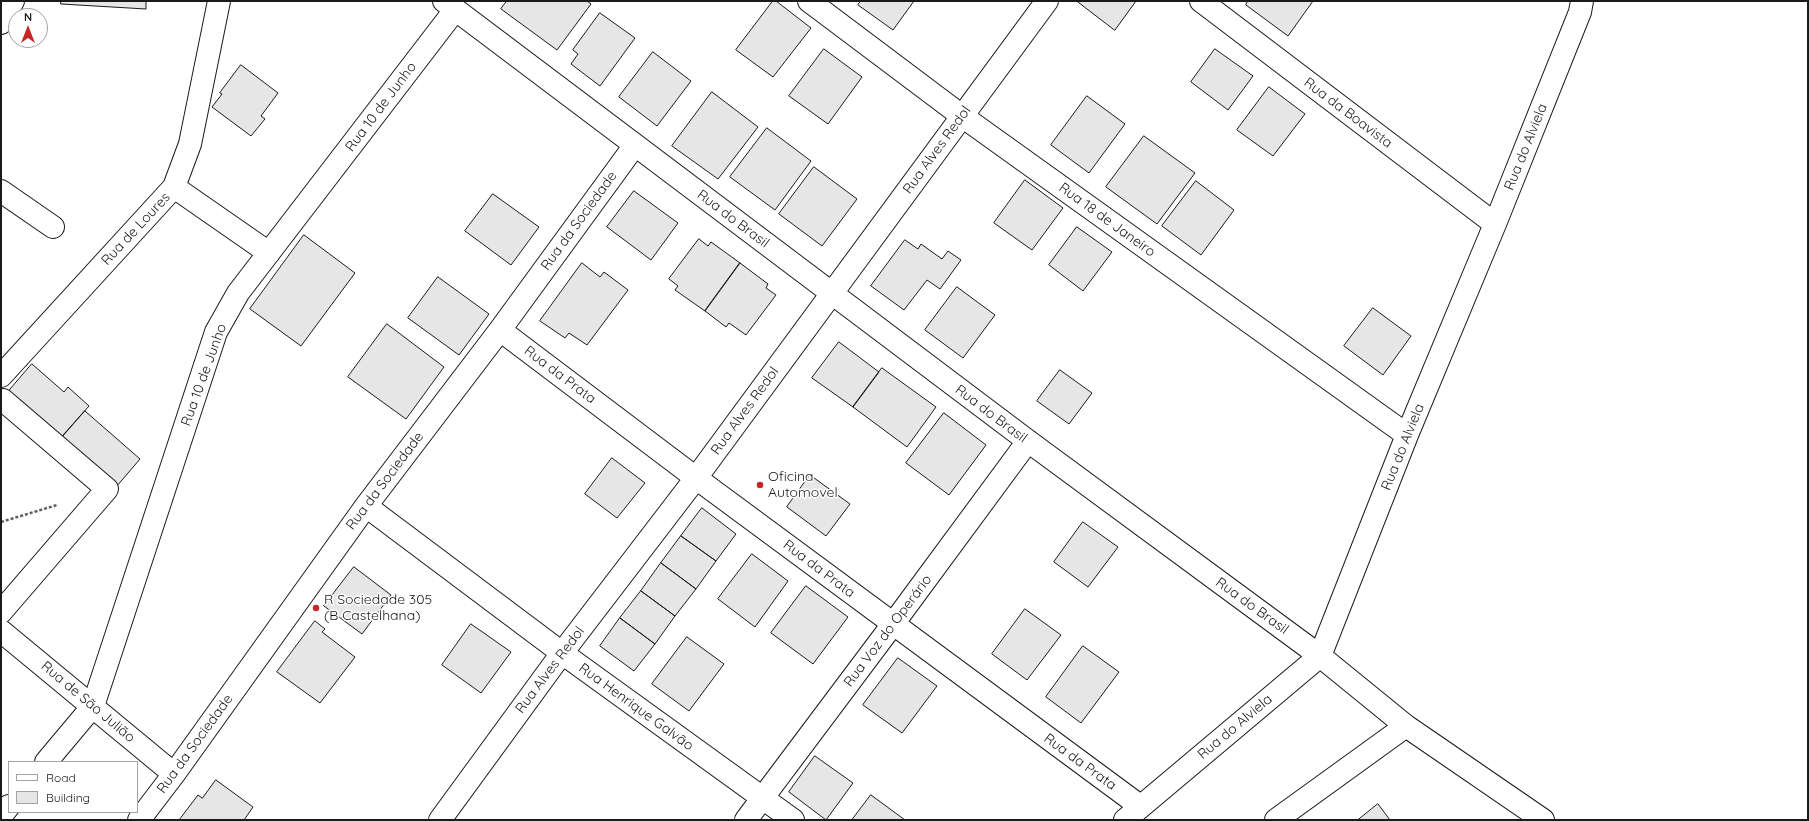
<!DOCTYPE html>
<html>
<head>
<meta charset="utf-8">
<style>
	body { margin:0 }
	#map { position:relative; width:1809px; height:821px; overflow:hidden; background:#fff; font-family:Quicksand,sans-serif }
	canvas { display:block }
	.frame { position:absolute; inset:0; border:2px solid #1a1a1a; pointer-events:none }
	.legend { position:absolute; left:8px; top:761px; width:130px; height:52px; box-sizing:border-box; background:#fff; border:1px solid #a3a3a3; margin:0; padding:5px 7px; list-style:none; font-size:12px; color:#1a1a1a }
	.legend li { display:flex; align-items:center; gap:8px; height:20px }
	.legend b { width:20px; border:1px solid #a3a3a3 }
	.north { position:absolute; left:8px; top:8px; width:40px; height:40px; box-sizing:border-box; background:#fff; border:1px solid #a3a3a3; border-radius:50%; rotate:0deg; font-size:11px; font-weight:700; line-height:16px; text-align:center; color:#1a1a1a }
	.north::after { content:''; display:block; margin:auto; width:14px; height:18px; background:#c62828; clip-path:polygon(50% 0,100% 100%,50% 72%,0 100%) }
</style>
</head>
<body>
<div id="map">
<canvas width="1809" height="821"></canvas>
<div class="frame"></div>
<ul class="legend">
<li><b style="height:5px;background:#fff"></b>Road</li>
<li><b style="height:11px;background:#e6e6e6"></b>Building</li>
</ul>
<div class="north">N</div>
</div>
<script>
const c = document.querySelector('canvas').getContext('2d');
c.lineJoin = 'round';
function fillPath(path, color) {
  c.fillStyle = color;
  c.fill(path, 'evenodd');
}
function stroke(path, color, width, dash) {
  c.strokeStyle = color;
  c.lineWidth = width;
  c.lineCap = dash ? 'butt' : 'round';
  c.setLineDash(dash || []);
  c.stroke(path);
}
function write(font, color, halo, rows, align = 'center') {
  c.font = font + ' Quicksand,sans-serif';
  c.lineWidth = 3;
  c.setLineDash([]);
  c.textBaseline = 'middle';
  c.strokeStyle = halo;
  c.fillStyle = color;
  for (const [text, x, y, turn = 0] of rows) {
    c.save();
    c.translate(x, y);
    c.rotate((+turn || 0) * Math.PI / 180);
    c.textAlign = isNaN(turn) ? turn : align;
    if (halo) c.strokeText(text, 0, 0);
    c.fillText(text, 0, 0);
    c.restore();
  }
}
const building = new Path2D(`
	M 61,1 L 146,1 L 146,9 L 61,4 Z
	M 507,1 L 587,1 L 591,4 L 557,50 L 501,9 Z
	M 773,1 L 776,1 L 811,28 L 773,77 L 736,50 Z
	M 861,1 L 914,1 L 893,30 L 858,5 Z
	M 1077,1 L 1136,1 L 1115,30 Z
	M 1248,1 L 1313,1 L 1288,36 L 1246,5 Z
	M 600,13 L 635,38 L 600,86 L 571,64 L 578,54 L 573,50 Z
	M 824,49 L 862,77 L 828,124 L 789,96 Z
	M 1215,49 L 1253,76 L 1228,110 L 1191,82 Z
	M 653,52 L 691,81 L 657,126 L 619,97 Z
	M 241,65 L 278,93 L 261,116 L 265,119 L 251,136 L 212,107 L 222,94 L 220,93 Z
	M 1269,87 L 1305,114 L 1273,156 L 1237,130 Z
	M 712,92 L 758,127 L 718,179 L 672,146 Z
	M 1087,96 L 1125,124 L 1089,173 L 1051,145 Z
	M 767,128 L 811,161 L 775,210 L 730,177 Z
	M 1144,136 L 1195,173 L 1157,224 L 1106,187 Z
	M 814,167 L 857,199 L 822,246 L 779,214 Z
	M 1025,180 L 1063,208 L 1032,250 L 994,223 Z
	M 1196,181 L 1234,210 L 1201,255 L 1162,226 Z
	M 634,191 L 678,223 L 651,260 L 607,227 Z
	M 493,194 L 539,227 L 511,265 L 465,231 Z
	M 1077,227 L 1112,252 L 1083,291 L 1049,265 Z
	M 304,235 L 355,273 L 301,346 L 250,309 Z
	M 699,239 L 708,246 L 711,242 L 740,263 L 705,311 L 675,290 L 678,286 L 669,279 Z
	M 905,240 L 918,249 L 921,244 L 942,259 L 948,251 L 961,260 L 940,289 L 927,280 L 904,310 L 871,286 Z
	M 582,263 L 600,277 L 604,272 L 628,290 L 587,345 L 569,333 L 565,338 L 540,321 Z
	M 740,263 L 768,284 L 766,288 L 776,295 L 746,335 L 729,323 L 726,327 L 705,311 Z
	M 438,277 L 489,314 L 459,355 L 408,318 Z
	M 957,287 L 995,315 L 963,358 L 925,330 Z
	M 1373,308 L 1411,336 L 1383,375 L 1344,346 Z
	M 387,324 L 444,367 L 406,419 L 348,377 Z
	M 839,342 L 879,372 L 853,407 L 812,378 Z
	M 32,364 L 64,392 L 68,387 L 89,406 L 61,438 L 8,392 Z
	M 882,368 L 936,407 L 907,447 L 853,407 Z
	M 1060,370 L 1092,393 L 1069,424 L 1037,401 Z
	M 85,411 L 140,459 L 116,487 L 61,438 Z
	M 944,413 L 986,445 L 949,495 L 906,463 Z
	M 612,458 L 645,483 L 617,518 L 585,494 Z
	M 810,475 L 850,504 L 826,536 L 787,507 Z
	M 702,508 L 736,534 L 716,561 L 681,536 Z
	M 1083,522 L 1118,547 L 1088,587 L 1054,562 Z
	M 681,536 L 716,561 L 696,589 L 661,563 Z
	M 752,554 L 788,581 L 755,627 L 718,599 Z
	M 661,563 L 696,589 L 675,616 L 641,591 Z
	M 354,567 L 391,595 L 362,634 L 324,606 Z
	M 806,586 L 848,617 L 813,664 L 771,633 Z
	M 641,591 L 675,616 L 655,644 L 620,618 Z
	M 1025,609 L 1061,635 L 1027,680 L 992,654 Z
	M 620,618 L 655,644 L 634,671 L 600,646 Z
	M 315,621 L 325,629 L 322,632 L 355,657 L 320,703 L 277,672 Z
	M 471,624 L 511,652 L 481,693 L 442,665 Z
	M 687,637 L 724,664 L 689,711 L 652,684 Z
	M 1083,646 L 1119,672 L 1081,723 L 1046,697 Z
	M 898,658 L 937,686 L 902,733 L 863,705 Z
	M 815,756 L 853,783 L 826,820 L 789,792 Z
	M 216,780 L 253,807 L 244,820 L 179,820 L 198,795 L 202,798 Z
	M 871,795 L 905,820 L 852,820 Z
	M 1378,804 L 1390,820 L 1358,820 Z`);
const path = new Path2D(`
	M 1,522 L 57,505`);
const minor = new Path2D(`
	M 444,1 L 1028,441 L 1320,656 L 1406,726 L 1543,820
	M 809,1 L 962,116 L 1407,435
	M 1201,1 L 1495,224
	M 1,23 L 13,1
	M 174,187 L 269,253
	M 1,191 L 53,227
	M 500,330 L 696,478 L 1140,806
	M 1,376 L 174,187 L 190,144 L 219,1
	M 1,403 L 3,400 L 107,489 L 1,612
	M 366,506 L 562,653 L 793,820
	M 1,631 L 174,774
	M 46,762 L 93,706 L 216,332 L 238,293 L 455,10
	M 1,816 L 9,806
	M 139,820 L 174,774 L 366,506 L 500,330 L 635,145
	M 440,820 L 562,653 L 696,478 L 1047,1
	M 746,820 L 893,624 L 1028,441
	M 1125,820 L 1320,656 L 1407,435 L 1495,224 L 1580,12 L 1582,1
	M 1276,820 L 1406,726`);
const markers = [
	[760,485,4,"#c62828"],
	[316,608,4,"#c62828"]
];
const streetNames = [
	["Rua 10 de Junho",381,107,-53],
	["Rua da Boavista",1348,113,37],
	["Rua do Alviela",1526,147,-68],
	["Rua Alves Redol",937,150,-54],
	["Rua do Brasil",733,219,37],
	["Rua 18 de Janeiro",1107,220,36],
	["Rua da Sociedade",579,221,-54],
	["Rua de Loures",136,229,-47],
	["Rua 10 de Junho",204,375,-70],
	["Rua da Prata",560,375,37],
	["Rua Alves Redol",745,411,-54],
	["Rua do Brasil",991,414,37],
	["Rua do Alviela",1403,447,-68],
	["Rua da Sociedade",385,481,-53],
	["Rua da Prata",819,569,37],
	["Rua do Brasil",1252,606,36],
	["Rua Voz do Operário",888,631,-53],
	["Rua Alves Redol",550,670,-53],
	["Rua de São Julião",88,702,40],
	["Rua Henrique Galvão",636,707,36],
	["Rua do Alviela",1235,727,-40],
	["Rua da Sociedade",195,744,-54],
	["Rua da Prata",1080,762,36]
];
const poiNames = [
	["Oficina",768,477],
	["Automovel",768,493],
	["R Sociedade 305",324,600],
	["(B Castelhana)",324,616]
];
fillPath(building, '#e6e6e6');
stroke(building, '#1a1a1a', 1);
stroke(minor, '#1a1a1a', 24);
stroke(path, '#5f5f5f', 2.5, [3, 2]);
stroke(minor, '#fff', 22);
for (const [x, y, r, color] of markers) {
  const dot = new Path2D();
  dot.arc(x, y, r, 0, 2 * Math.PI);
  c.fillStyle = color;
  c.fill(dot);
  stroke(dot, '#fff', 1.5);
}
write('14px', '#1a1a1a', '#fff', streetNames);
write('14px', '#1a1a1a', '#fff', poiNames, 'left');
</script>
</body>
</html>
